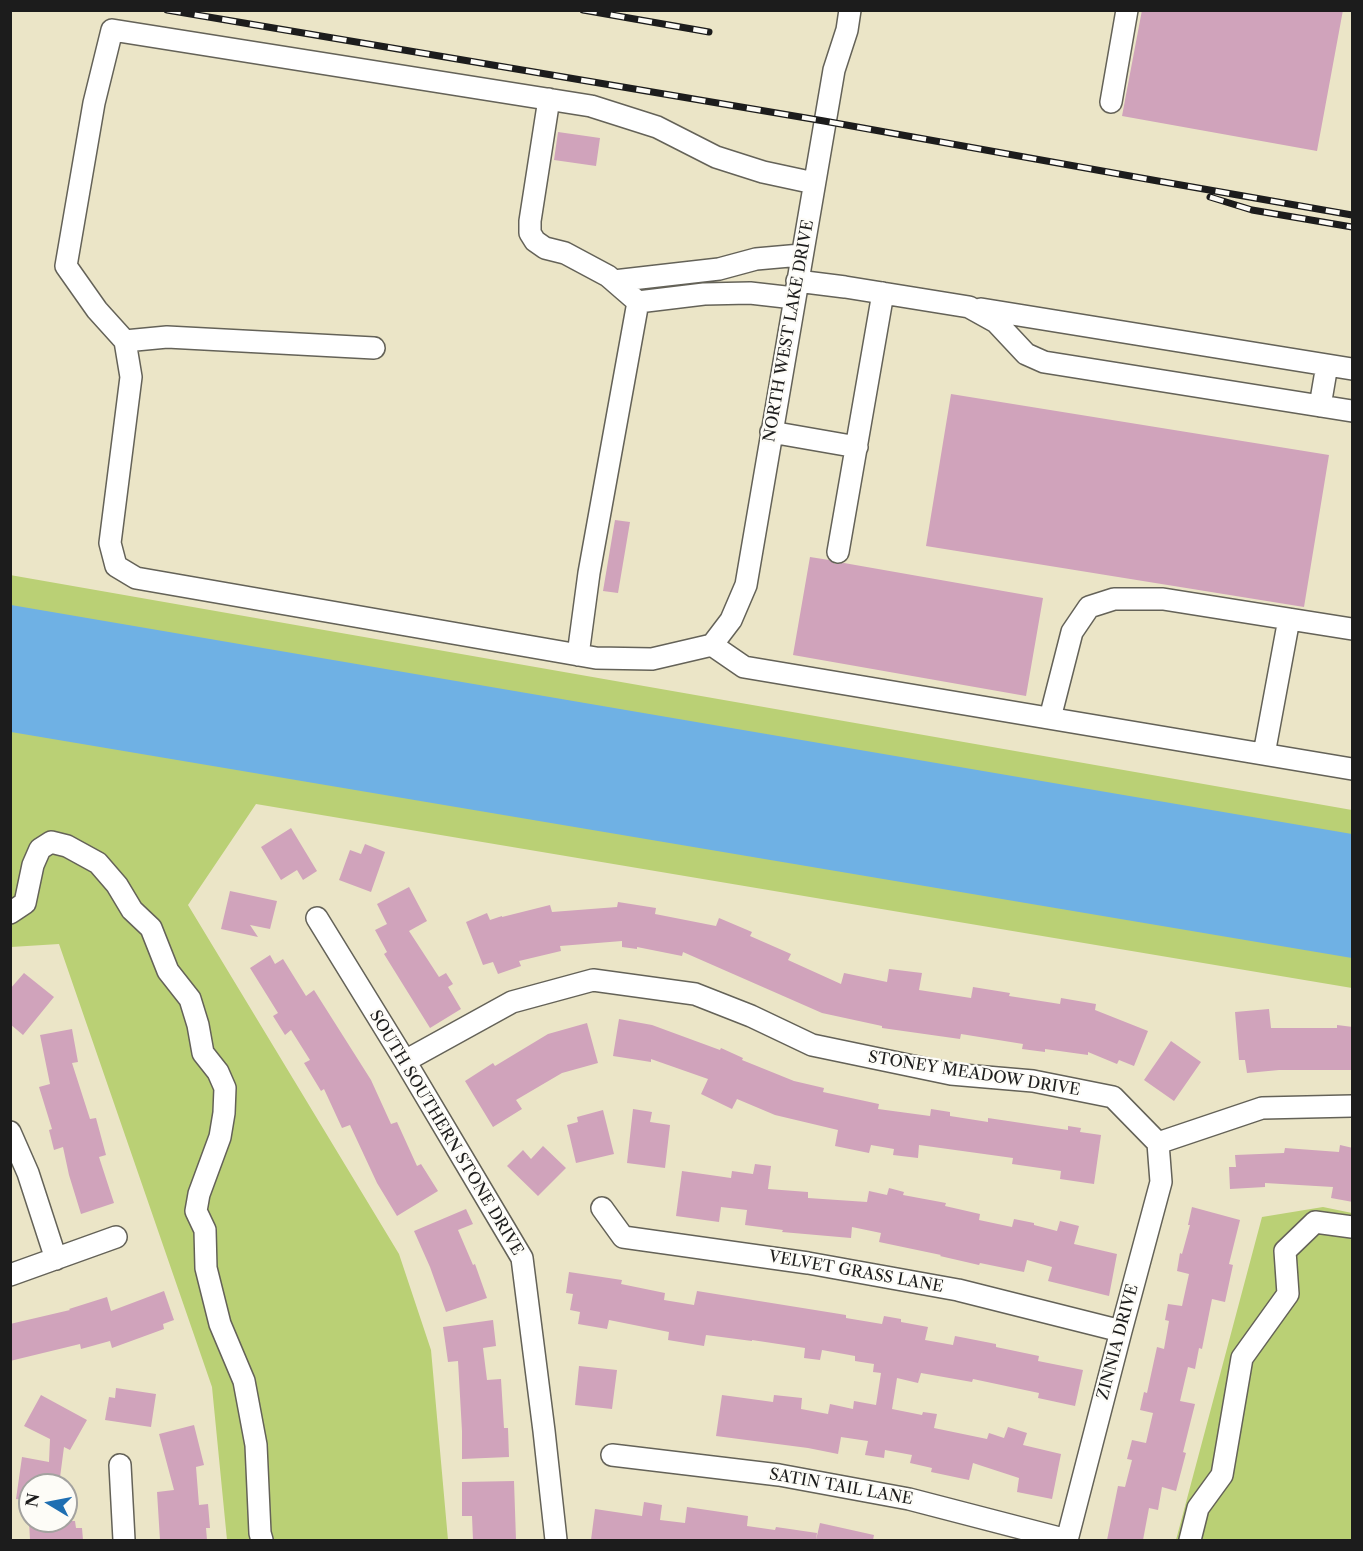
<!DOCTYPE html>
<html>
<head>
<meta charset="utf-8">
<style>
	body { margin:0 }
	#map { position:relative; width:1363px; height:1551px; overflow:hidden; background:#ebe5c7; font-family:"Libre Caslon Text",serif }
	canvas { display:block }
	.frame { position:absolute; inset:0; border:12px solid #1c1c1c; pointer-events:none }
	.north { position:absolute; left:18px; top:1473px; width:60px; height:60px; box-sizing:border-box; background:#fdfcf7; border:2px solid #a3a29f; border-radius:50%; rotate:280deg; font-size:16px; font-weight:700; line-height:24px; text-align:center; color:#1c1c1c }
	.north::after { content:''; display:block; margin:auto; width:21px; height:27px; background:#1f6fb2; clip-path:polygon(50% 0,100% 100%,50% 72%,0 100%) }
</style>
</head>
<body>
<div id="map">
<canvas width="1363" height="1551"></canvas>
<div class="frame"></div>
<div class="north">N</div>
</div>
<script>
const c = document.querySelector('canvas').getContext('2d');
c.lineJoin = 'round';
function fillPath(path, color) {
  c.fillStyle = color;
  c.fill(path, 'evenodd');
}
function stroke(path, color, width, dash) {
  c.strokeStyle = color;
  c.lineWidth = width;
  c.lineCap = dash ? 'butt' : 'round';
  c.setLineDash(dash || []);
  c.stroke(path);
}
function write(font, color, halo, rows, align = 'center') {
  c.font = font + ' "Libre Caslon Text",serif';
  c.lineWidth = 4.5;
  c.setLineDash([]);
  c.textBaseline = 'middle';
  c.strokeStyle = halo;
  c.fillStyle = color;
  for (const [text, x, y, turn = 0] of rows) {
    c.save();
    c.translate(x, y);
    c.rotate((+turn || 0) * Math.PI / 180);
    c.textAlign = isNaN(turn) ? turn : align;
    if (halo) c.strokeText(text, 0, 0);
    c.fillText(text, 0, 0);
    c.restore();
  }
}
const green = new Path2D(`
	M 10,575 L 1352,810 L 1352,988 L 256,804 L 188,905 L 399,1254 L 431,1350 L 448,1540 L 227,1540 L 212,1387 L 59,944 L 11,947 Z
	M 1323,1207 L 1352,1213 L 1352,1540 L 1176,1540 L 1262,1217 Z`);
const water = new Path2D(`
	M 11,605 L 1352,834 L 1352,958 L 11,732 Z`);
const building = new Path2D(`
	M 1142,10 L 1343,10 L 1317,151 L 1122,116 Z
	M 558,132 L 600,138 L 596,166 L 554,160 Z
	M 951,394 L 1329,455 L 1304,607 L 926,546 Z
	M 615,520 L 630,522 L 618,593 L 603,591 Z
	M 810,557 L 829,560 L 835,564 L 844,563 L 1043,598 L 1026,696 L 793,655 Z
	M 291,828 L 317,871 L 303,880 L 297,870 L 281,880 L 261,847 Z
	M 365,844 L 385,852 L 371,892 L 339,880 L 350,850 L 361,854 Z
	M 409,887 L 427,921 L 409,931 L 439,977 L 446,973 L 453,984 L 448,987 L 461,1009 L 430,1028 L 384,954 L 387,952 L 375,930 L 387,924 L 377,904 Z
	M 230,891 L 277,901 L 270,929 L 250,925 L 258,937 L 221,929 Z
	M 618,902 L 656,908 L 655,914 L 716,926 L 719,918 L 752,932 L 750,936 L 791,954 L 788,960 L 841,984 L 844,973 L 887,982 L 889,969 L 922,973 L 919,990 L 971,998 L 973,987 L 1010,993 L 1009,996 L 1060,1004 L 1061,998 L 1096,1004 L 1095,1010 L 1148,1031 L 1134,1066 L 1119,1060 L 1117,1064 L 1088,1052 L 1088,1055 L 1045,1049 L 1045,1052 L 1022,1049 L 1023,1044 L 961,1034 L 960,1039 L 882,1028 L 882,1026 L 822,1013 L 683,952 L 682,956 L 637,947 L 637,949 L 622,947 L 622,941 L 560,946 L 561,951 L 519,961 L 521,966 L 498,974 L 493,962 L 483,965 L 466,922 L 487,913 L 490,920 L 502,916 L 502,917 L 550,905 L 552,912 L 617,907 Z
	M 270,955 L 275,964 L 283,959 L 306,996 L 314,990 L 371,1080 L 391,1124 L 397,1122 L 417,1166 L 421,1164 L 438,1191 L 397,1216 L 377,1183 L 350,1125 L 342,1128 L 324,1089 L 321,1091 L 304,1063 L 310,1060 L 291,1030 L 285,1035 L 273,1016 L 278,1013 L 250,968 Z
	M 24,973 L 54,997 L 23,1035 L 10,1024 L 10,989 Z
	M 1269,1009 L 1271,1028 L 1337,1028 L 1337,1025 L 1353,1027 L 1353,1070 L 1279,1070 L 1247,1073 L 1245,1060 L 1239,1060 L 1235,1012 Z
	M 619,1019 L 652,1025 L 720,1050 L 721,1048 L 743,1058 L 742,1060 L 794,1081 L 824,1088 L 823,1092 L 879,1104 L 878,1109 L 930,1116 L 931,1109 L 950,1112 L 950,1116 L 988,1122 L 988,1118 L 1068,1130 L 1068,1126 L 1081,1128 L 1080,1132 L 1101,1135 L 1094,1184 L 1060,1179 L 1061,1171 L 1012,1164 L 1013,1158 L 919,1145 L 918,1158 L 893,1155 L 894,1149 L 871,1145 L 869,1153 L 835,1146 L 838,1130 L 775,1115 L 737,1099 L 732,1109 L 701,1094 L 708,1079 L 651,1059 L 651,1062 L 613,1056 Z
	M 587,1023 L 598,1063 L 562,1073 L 516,1100 L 522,1109 L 493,1127 L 465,1081 L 493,1063 L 495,1066 L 548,1034 Z
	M 72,1029 L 78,1062 L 72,1063 L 90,1119 L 96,1118 L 106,1155 L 99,1157 L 114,1203 L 81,1214 L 69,1175 L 63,1147 L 54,1150 L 49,1130 L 52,1129 L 39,1087 L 50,1084 L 40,1035 Z
	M 1171,1041 L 1201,1062 L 1174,1101 L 1144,1080 Z
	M 633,1109 L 652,1112 L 650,1122 L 670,1125 L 665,1168 L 627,1163 Z
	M 603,1110 L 614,1154 L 576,1163 L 567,1125 L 578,1122 L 577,1117 Z
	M 1340,1145 L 1353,1148 L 1353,1202 L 1331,1198 L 1333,1187 L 1265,1183 L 1265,1187 L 1230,1189 L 1229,1167 L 1236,1167 L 1235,1155 L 1284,1153 L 1285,1148 L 1339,1152 Z
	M 543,1146 L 566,1168 L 538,1196 L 507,1166 L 523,1150 L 531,1159 Z
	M 755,1164 L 771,1166 L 768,1189 L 808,1192 L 808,1198 L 867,1202 L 869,1191 L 887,1195 L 889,1188 L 904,1192 L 903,1195 L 946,1203 L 945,1206 L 980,1214 L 979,1220 L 1012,1227 L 1014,1219 L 1034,1223 L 1034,1225 L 1057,1231 L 1060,1221 L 1079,1226 L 1074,1244 L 1117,1254 L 1109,1296 L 1048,1281 L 1052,1267 L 1027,1260 L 1024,1272 L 980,1263 L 979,1265 L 940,1256 L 941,1255 L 879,1242 L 881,1233 L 852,1227 L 851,1238 L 782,1232 L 783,1230 L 745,1225 L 747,1210 L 721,1207 L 719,1222 L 676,1216 L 682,1171 L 731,1178 L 732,1171 L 753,1174 Z
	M 1192,1207 L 1240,1220 L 1229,1264 L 1233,1265 L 1225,1302 L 1212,1299 L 1202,1349 L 1199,1348 L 1195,1369 L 1188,1367 L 1180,1401 L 1195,1404 L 1183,1452 L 1186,1453 L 1176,1491 L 1162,1487 L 1158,1510 L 1149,1508 L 1143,1540 L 1107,1540 L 1118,1486 L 1125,1487 L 1132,1460 L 1127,1459 L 1132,1440 L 1146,1443 L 1153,1413 L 1140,1410 L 1144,1392 L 1147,1393 L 1157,1347 L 1164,1349 L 1169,1321 L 1165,1320 L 1168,1304 L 1182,1306 L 1189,1274 L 1177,1271 L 1180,1253 L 1182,1254 L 1190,1225 L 1188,1225 Z
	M 466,1209 L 473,1224 L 458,1230 L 473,1265 L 475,1264 L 487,1298 L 446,1312 L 430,1267 L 414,1231 Z
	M 569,1272 L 622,1280 L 621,1284 L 665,1293 L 664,1300 L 694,1305 L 697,1291 L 846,1315 L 846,1318 L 882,1324 L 884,1316 L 901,1319 L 901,1322 L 928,1327 L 925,1340 L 953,1345 L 955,1336 L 996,1344 L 996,1347 L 1039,1356 L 1038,1361 L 1083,1370 L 1075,1406 L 1038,1398 L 1039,1393 L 973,1379 L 972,1382 L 921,1373 L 918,1383 L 897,1378 L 892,1409 L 922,1415 L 923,1412 L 937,1414 L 934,1428 L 987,1439 L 989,1433 L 1004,1438 L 1008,1427 L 1027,1433 L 1023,1445 L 1061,1454 L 1052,1499 L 1017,1492 L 1019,1478 L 973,1463 L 969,1480 L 931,1472 L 932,1468 L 910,1463 L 912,1455 L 885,1450 L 884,1458 L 865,1455 L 868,1441 L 841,1437 L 838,1454 L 808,1448 L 716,1436 L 722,1395 L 773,1402 L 774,1395 L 802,1398 L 801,1409 L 828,1414 L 830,1404 L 853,1409 L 854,1401 L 876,1405 L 881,1373 L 873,1372 L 874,1364 L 855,1361 L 855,1356 L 822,1350 L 820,1360 L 804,1358 L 805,1348 L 752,1340 L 752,1341 L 706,1335 L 704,1346 L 668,1340 L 669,1332 L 609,1320 L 607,1329 L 578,1324 L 580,1312 L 570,1310 L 573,1294 L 566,1293 Z
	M 164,1291 L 174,1320 L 163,1324 L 164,1329 L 112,1348 L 110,1341 L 81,1349 L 80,1344 L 10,1361 L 10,1324 L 70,1310 L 69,1309 L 107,1297 L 111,1311 Z
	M 493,1320 L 496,1346 L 483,1348 L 487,1380 L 501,1379 L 504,1428 L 508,1428 L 509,1457 L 462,1459 L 462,1431 L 458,1361 L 448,1362 L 443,1327 Z
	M 579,1366 L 617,1370 L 612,1409 L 575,1405 Z
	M 116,1388 L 156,1394 L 151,1427 L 105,1420 L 109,1397 L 115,1398 Z
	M 41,1395 L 87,1420 L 70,1450 L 64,1447 L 59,1485 L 30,1485 L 30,1500 L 16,1499 L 22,1457 L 49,1462 L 50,1439 L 24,1426 Z
	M 194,1425 L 204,1465 L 196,1467 L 199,1505 L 208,1504 L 210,1528 L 206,1528 L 207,1540 L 160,1540 L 157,1492 L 174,1490 L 159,1434 Z
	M 514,1481 L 516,1540 L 473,1540 L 472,1516 L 462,1516 L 462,1482 Z
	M 644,1502 L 662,1505 L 660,1520 L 685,1523 L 687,1507 L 748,1516 L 747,1526 L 775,1530 L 776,1527 L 817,1533 L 816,1540 L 820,1523 L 874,1535 L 873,1540 L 591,1540 L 595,1509 L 642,1516 Z
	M 29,1521 L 75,1521 L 76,1528 L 82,1528 L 83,1540 L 30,1540 Z`);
const minor = new Path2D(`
	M 549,99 L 530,221 L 530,233 L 535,241 L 545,248 L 565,253 L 608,276 L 638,302 L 704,294 L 750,293 L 794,298
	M 1111,102 L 1127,10
	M 814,183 L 763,172 L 716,157 L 657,127 L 591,106 L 112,30 L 94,103 L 66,266 L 97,310 L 125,341 L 131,377 L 110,543 L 116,566 L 136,578 L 596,658 L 652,659 L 712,645 L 744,667 L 1352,769
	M 614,281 L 719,269 L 756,259 L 801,255
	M 797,281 L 845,287 L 969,307 L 996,322 L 1026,354 L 1044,362 L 1352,411
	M 981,309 L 1352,369
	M 125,341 L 167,337 L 374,348
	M 1320,406 L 1327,365
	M 771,432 L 857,447
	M 838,552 L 883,293
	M 712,645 L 731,620 L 746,585 L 834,70 L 847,30 L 850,10
	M 578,655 L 589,573 L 638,302
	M 1050,718 L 1072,632 L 1089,607 L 1114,599 L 1163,599 L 1352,629
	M 1264,754 L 1289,619
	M 10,913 L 25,903 L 33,865 L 40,849 L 51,842 L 67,846 L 98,863 L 117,885 L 132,910 L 151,928 L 168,971 L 190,999 L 198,1025 L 203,1053 L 218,1072 L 225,1088 L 224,1113 L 220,1137 L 199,1194 L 196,1211 L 205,1230 L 206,1268 L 220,1324 L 244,1381 L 256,1445 L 260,1533 L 262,1540
	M 317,918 L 405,1061 L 522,1258 L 544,1431 L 556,1540
	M 405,1061 L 512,1002 L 593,980 L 695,994 L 751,1016 L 812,1045 L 951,1074 L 1033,1081 L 1113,1097 L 1158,1143
	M 10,1132 L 28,1173 L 56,1259
	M 1158,1143 L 1262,1108 L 1352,1106
	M 602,1208 L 623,1237 L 808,1263 L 958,1290 L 1121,1331
	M 10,1275 L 116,1237
	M 612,1455 L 779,1475 L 909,1499 L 1067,1540
	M 120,1465 L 124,1540
	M 1067,1540 L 1121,1331 L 1161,1182 L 1158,1143
	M 1190,1540 L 1198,1508 L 1222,1475 L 1242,1358 L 1288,1294 L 1285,1251 L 1315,1222 L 1352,1227`);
const rail = new Path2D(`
	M 167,10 L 824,121 L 1158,181 L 1352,215
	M 583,10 L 709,32
	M 1210,197 L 1252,210 L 1352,227`);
const streetNames = [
	["NORTH WEST LAKE DRIVE",789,331,-80],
	["STONEY MEADOW DRIVE",974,1074,9],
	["SOUTH SOUTHERN STONE DRIVE",446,1133,59],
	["VELVET GRASS LANE",856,1272,10],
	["ZINNIA DRIVE",1118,1342,-75],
	["SATIN TAIL LANE",841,1487,10]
];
fillPath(green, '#bad075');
fillPath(water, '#6fb1e4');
fillPath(building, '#d0a3bb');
stroke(minor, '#646258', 24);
stroke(minor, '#fff', 21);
stroke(rail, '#1c1c1c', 7);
stroke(rail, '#fdfcf7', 4.5, [14]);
write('16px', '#1c1c1c', '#fdfcf7', streetNames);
</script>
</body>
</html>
